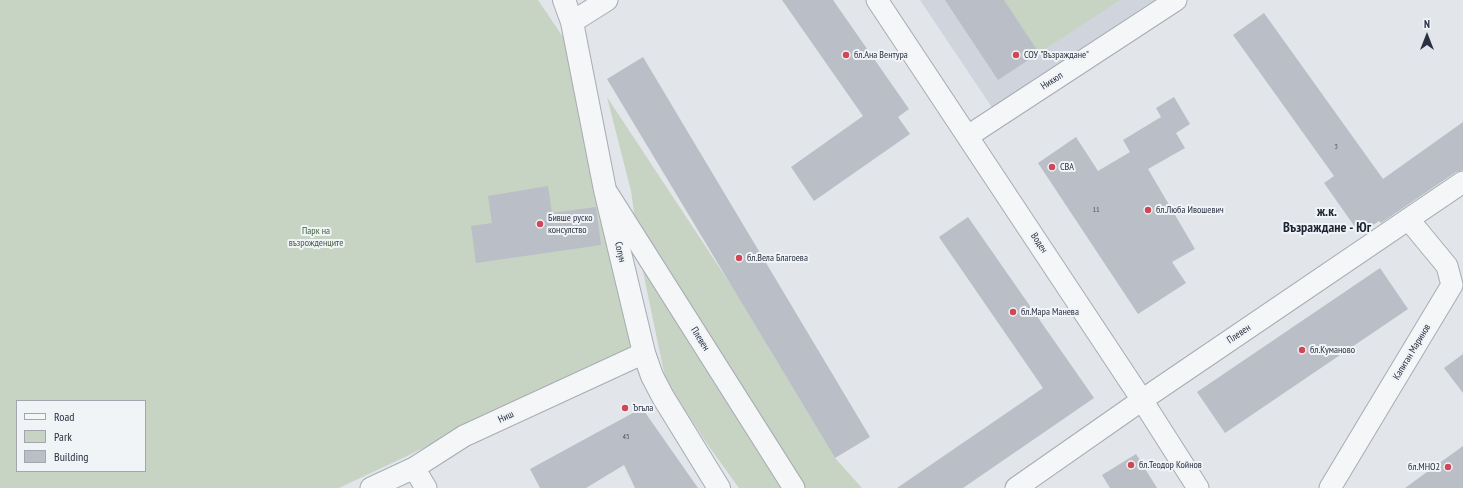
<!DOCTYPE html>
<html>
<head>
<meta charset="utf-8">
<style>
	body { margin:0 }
	#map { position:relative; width:1463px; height:488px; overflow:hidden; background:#e2e5ea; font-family:"PT Sans Narrow",sans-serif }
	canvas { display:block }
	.legend { position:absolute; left:16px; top:400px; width:130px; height:72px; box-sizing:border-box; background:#f1f4f7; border:1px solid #a1a6af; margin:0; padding:5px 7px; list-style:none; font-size:12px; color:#2a3242 }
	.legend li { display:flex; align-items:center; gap:8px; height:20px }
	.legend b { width:20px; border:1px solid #a1a6af }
	.north { position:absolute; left:1407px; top:16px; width:40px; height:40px; -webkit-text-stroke:3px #f1f4f7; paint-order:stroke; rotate:0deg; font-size:11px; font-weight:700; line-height:16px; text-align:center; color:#2a3242 }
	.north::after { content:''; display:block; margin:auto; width:14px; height:18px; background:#2a3242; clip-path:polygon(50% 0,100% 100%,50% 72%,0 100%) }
</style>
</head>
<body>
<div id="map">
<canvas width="1463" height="488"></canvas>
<ul class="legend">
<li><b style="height:5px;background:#f4f6f8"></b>Road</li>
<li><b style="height:11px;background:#c7d4c3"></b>Park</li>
<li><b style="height:11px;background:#b9bec7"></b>Building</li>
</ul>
<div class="north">N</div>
</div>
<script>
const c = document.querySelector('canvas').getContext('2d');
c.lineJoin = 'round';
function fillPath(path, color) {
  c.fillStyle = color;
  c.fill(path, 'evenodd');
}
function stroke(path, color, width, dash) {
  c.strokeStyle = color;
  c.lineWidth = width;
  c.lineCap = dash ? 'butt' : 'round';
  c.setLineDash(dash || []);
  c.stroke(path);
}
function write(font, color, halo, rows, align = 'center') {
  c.font = font + ' "PT Sans Narrow",sans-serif';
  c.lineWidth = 4;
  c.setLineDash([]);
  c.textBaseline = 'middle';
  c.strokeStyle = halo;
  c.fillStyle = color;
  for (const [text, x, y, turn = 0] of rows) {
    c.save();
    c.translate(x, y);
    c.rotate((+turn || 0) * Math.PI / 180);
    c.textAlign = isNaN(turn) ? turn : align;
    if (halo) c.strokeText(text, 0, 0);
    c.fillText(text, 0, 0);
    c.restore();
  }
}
const built = new Path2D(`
	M 920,0 L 1158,0 L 993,109 Z`);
const green = new Path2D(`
	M 0,0 L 538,0 L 567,43 L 601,196 L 631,347 L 407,456 L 339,488 L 0,488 ZM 17,401 L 145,401 L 145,471 L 17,471 Z
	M 1004,0 L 1120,0 L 1039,53 Z
	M 607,97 L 731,285 L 835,458 L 862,488 L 739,488 L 710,448 L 666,382 L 641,262 L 631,191 Z`);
const building = new Path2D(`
	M 782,0 L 833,0 L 909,109 L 898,117 L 910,134 L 814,201 L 791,167 L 863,116 Z
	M 945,0 L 1004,0 L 1039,53 L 998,80 Z
	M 1264,13 L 1383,179 L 1463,122 L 1463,170 L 1456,172 L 1381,223 L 1379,221 L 1360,234 L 1324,183 L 1334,176 L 1233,35 Z
	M 643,57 L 870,437 L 835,458 L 607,79 Z
	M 1174,97 L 1190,124 L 1176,133 L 1185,148 L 1148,169 L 1195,249 L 1172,262 L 1186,283 L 1138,314 L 1038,163 L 1076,137 L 1098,171 L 1130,152 L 1123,140 L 1161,117 L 1156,108 Z
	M 548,186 L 552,213 L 596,207 L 601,245 L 476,263 L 471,226 L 492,223 L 488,196 Z
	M 968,217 L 1094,398 L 963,488 L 897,488 L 1043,388 L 939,237 Z
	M 1380,268 L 1408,309 L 1225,433 L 1197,392 Z
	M 1463,354 L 1463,393 L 1444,368 Z
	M 642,408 L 698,488 L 635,488 L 624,465 L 586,488 L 540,488 L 530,469 Z
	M 1463,446 L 1463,488 L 1405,488 Z
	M 1136,454 L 1157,488 L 1110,488 L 1102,475 Z`);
const minor = new Path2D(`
	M 877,0 L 1142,400 L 1198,488
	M 572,22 L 607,0
	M 968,136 L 1176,0
	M 608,194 L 794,488
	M 414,468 L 426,488
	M 371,488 L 414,468 L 464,436 L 644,353
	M 1016,488 L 1142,400 L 1463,182
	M 1330,488 L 1452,285 L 1447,266 L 1409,220`);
const tertiary = new Path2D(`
	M 564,0 L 572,22 L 605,190 L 644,353 L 652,376 L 663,397 L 719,488`);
const markers = [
	[846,55,4,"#ce4858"],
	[1016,55,4,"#ce4858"],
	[1052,167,4,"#ce4858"],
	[1148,210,4,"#ce4858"],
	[540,224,4,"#ce4858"],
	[739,258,4,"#ce4858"],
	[1013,312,4,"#ce4858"],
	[1302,350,4,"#ce4858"],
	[625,408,4,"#ce4858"],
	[1131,465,4,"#ce4858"],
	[1448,467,4,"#ce4858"]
];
const numberNames = [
	["3",1336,147],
	["11",1096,210],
	["45",626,437]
];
const poiNames = [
	["бл.Ана Вентура",854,55],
	["СОУ \"Възраждане\"",1024,55],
	["CBA",1060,167],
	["бл.Люба Ивошевич",1156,210],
	["Бивше руско",548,218],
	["консулство",548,230],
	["бл.Вела Благоева",747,258],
	["бл.Мара Манева",1021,312],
	["бл.Куманово",1310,350],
	["Ъгъла",633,408],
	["бл.Теодор Койнов",1139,465],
	["бл.МНО2",1440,467,"right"]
];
const streetNames = [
	["Никюп",1052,81,-33],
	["Воден",1039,243,56],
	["Солун",620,252,77],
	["Плевен",1239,334,-34],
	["Плевен",700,339,58],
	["Капитан Маринов",1412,352,-59],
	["Ниш",506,417,-25]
];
const parkNames = [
	["Парк на",316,231],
	["възрожденците",316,243]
];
const districtNames = [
	["ж.к.",1327,212],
	["Възраждане - Юг",1327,228]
];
fillPath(built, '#d0d4dc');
fillPath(green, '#c7d4c3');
fillPath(building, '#b9bec7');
stroke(minor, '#a7acb4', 23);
stroke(tertiary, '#a7acb4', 24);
stroke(minor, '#f4f6f8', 21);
stroke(tertiary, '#f4f6f8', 22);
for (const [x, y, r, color] of markers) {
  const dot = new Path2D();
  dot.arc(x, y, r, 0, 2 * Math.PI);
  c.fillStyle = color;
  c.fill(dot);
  stroke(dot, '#f1f4f7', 1.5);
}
write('8px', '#4e5563', null, numberNames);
write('10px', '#2a3242', '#f1f4f7', poiNames, 'left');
write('10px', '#2a3242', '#f1f4f7', streetNames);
write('10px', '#3d5e37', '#f1f4f7', parkNames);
write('bold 14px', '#1c2333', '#f1f4f7', districtNames);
</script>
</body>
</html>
